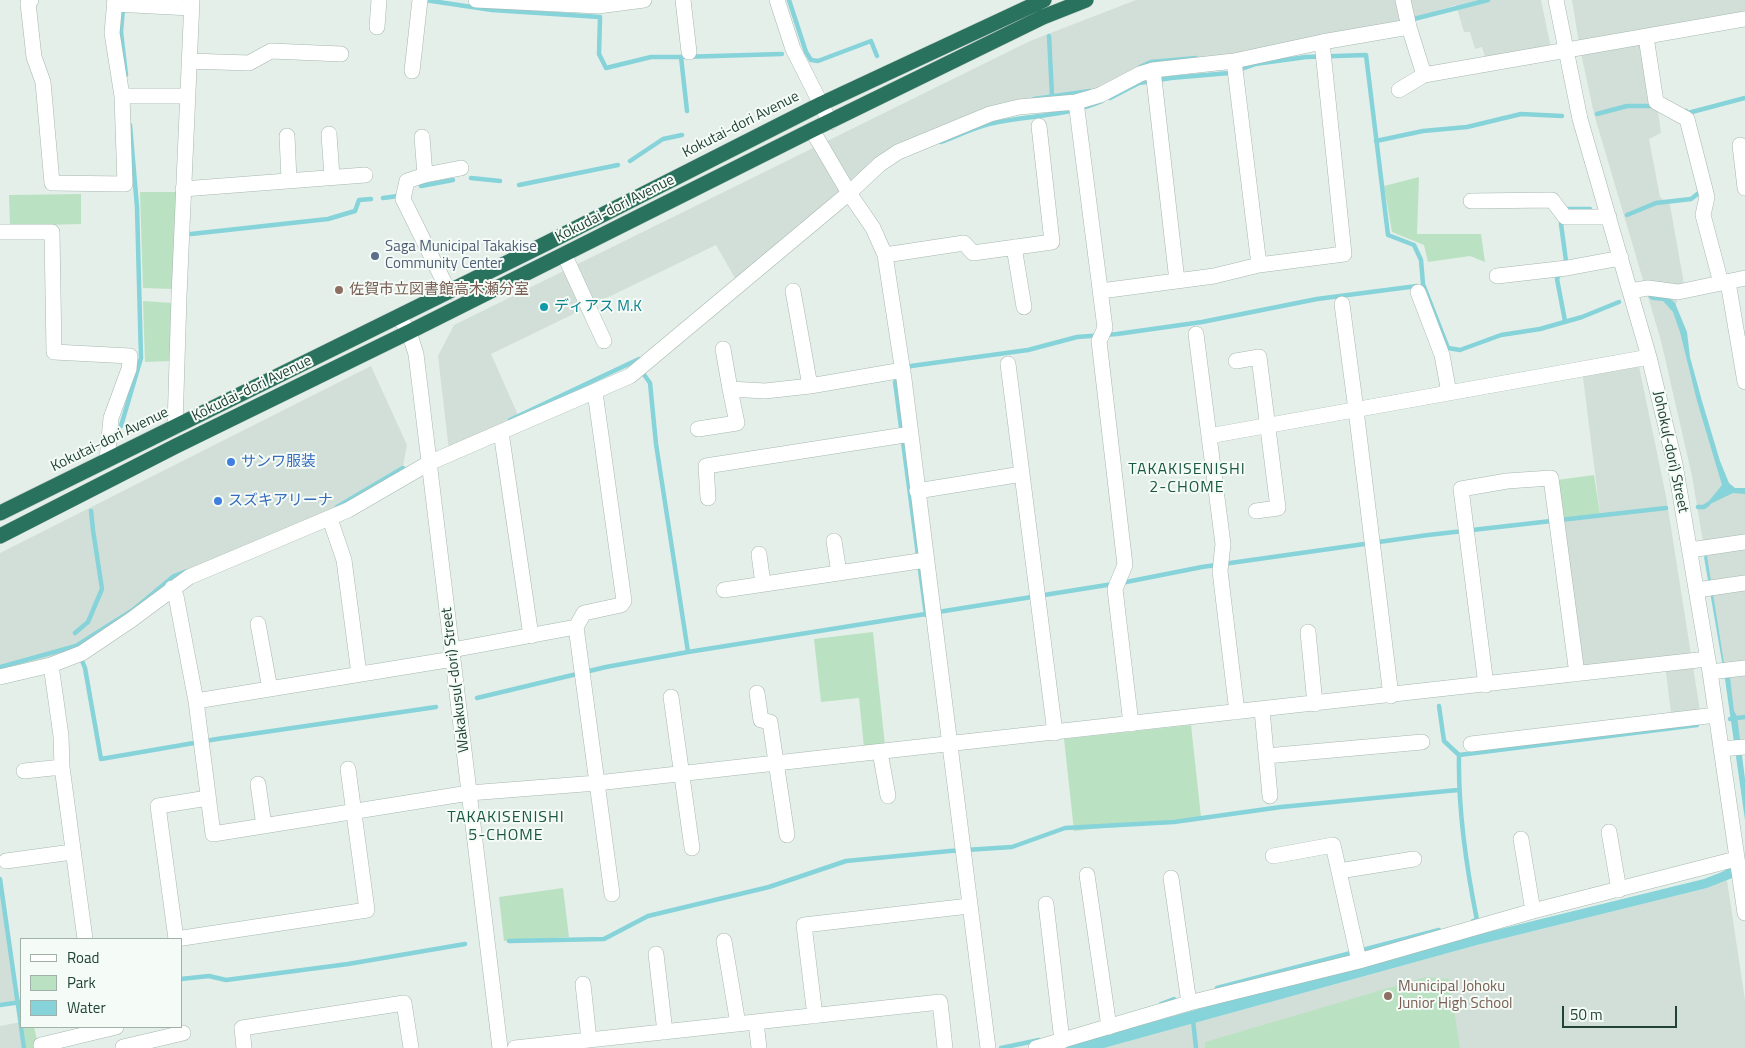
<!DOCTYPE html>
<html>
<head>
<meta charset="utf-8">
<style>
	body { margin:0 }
	#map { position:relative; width:1745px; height:1048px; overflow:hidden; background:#e4efe9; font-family:"Titillium Web",sans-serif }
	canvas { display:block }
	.legend { position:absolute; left:20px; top:938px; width:162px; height:90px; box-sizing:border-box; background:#f5fbf7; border:1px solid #a0b1aa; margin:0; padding:6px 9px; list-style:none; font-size:15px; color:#214337 }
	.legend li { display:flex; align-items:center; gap:10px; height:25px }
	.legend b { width:25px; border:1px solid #a0b1aa }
	.scale { position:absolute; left:1562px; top:1006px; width:115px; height:22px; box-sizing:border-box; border:2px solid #214337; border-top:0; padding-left:6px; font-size:15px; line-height:18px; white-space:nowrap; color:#214337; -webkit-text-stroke:4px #f5fbf7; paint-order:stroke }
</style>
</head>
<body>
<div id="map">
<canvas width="1745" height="1048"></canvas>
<ul class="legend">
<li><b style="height:6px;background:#fff"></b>Road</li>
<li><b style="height:14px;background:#bae2c2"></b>Park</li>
<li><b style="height:14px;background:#86d3d9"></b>Water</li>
</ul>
<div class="scale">50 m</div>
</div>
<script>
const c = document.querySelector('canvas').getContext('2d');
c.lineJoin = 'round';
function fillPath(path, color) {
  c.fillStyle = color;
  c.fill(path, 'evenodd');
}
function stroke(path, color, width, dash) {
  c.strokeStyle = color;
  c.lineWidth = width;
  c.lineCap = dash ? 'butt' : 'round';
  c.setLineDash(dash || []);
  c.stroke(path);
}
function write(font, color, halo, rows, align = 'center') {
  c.font = font + ' "Titillium Web","Noto Sans JP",sans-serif';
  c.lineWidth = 4;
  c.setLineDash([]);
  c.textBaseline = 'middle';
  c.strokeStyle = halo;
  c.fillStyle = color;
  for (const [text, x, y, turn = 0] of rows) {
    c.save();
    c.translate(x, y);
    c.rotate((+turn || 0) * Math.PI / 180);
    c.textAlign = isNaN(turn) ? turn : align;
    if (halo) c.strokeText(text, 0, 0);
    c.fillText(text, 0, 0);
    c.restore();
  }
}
const built = new Path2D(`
	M 1136,0 L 1541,0 L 1551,48 L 1486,60 L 1482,47 L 1475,49 L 1470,32 L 1464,32 L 1456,5 L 1404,21 L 1227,61 L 1151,67 L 1091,95 L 997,107 L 882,154 L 736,280 L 716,245 L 491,354 L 518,415 L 449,451 L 438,356 L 454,325 L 1030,41 Z
	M 1572,0 L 1745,0 L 1745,14 L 1647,32 L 1661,133 L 1649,139 L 1660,197 L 1670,205 L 1684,284 L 1675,307 L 1698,398 L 1726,488 L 1745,491 L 1745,745 L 1737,746 L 1692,476 L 1661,341 L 1594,114 L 1579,44 Z
	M 1636,352 L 1666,496 L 1700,711 L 1671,713 L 1664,657 L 1584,668 L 1562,519 L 1600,513 L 1581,362 Z
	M 371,366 L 407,445 L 402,472 L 349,505 L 179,575 L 76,651 L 0,672 L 0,553 Z
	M 1727,880 L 1745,1000 L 1745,1048 L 1104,1048 L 1477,945 L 1707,888 Z
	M 0,892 L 16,1001 L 0,1003 Z
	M 21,1022 L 26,1048 L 0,1048 L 0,1026 Z`);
const green = new Path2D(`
	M 1419,177 L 1417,234 L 1481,234 L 1485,262 L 1470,256 L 1428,262 L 1424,245 L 1392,232 L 1384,186 Z
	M 140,192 L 178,192 L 173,289 L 143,288 Z
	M 81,194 L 81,224 L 10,226 L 9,195 Z
	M 143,301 L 173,303 L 171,361 L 145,362 Z
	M 1594,475 L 1600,514 L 1562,519 L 1557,480 Z
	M 873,632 L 885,746 L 864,748 L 859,698 L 821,702 L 814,639 Z
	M 1191,725 L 1201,817 L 1074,831 L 1064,739 Z
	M 563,888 L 569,937 L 504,941 L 499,897 Z
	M 1426,977 L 1449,979 L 1460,1048 L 1205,1048 L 1205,1042 Z
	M 23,1027 L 34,1027 L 39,1048 L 26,1048 Z`);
const water = new Path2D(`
	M 1651,295 L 1666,295 L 1675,303 L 1687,332 L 1690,357 L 1702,401 L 1720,461 L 1729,483 L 1735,488 L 1745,488 L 1745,494 L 1733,493 L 1704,507 L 1722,485 L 1697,401 L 1680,332 L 1673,312 L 1663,301 L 1652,300 L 1648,297 Z
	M 1705,556 L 1707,556 L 1724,663 L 1730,677 L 1734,711 L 1737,716 L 1745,779 L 1745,820 L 1725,679 L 1704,557 Z
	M 1745,859 L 1745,873 L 1707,888 L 1477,945 L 1104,1048 L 1058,1048 L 1328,973 L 1480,934 L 1704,879 L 1722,872 Z`);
const stream = new Path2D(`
	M 425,0 L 492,10 L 600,17 L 599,54 L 606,68 L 651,57 L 681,57 L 782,54
	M 789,0 L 806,52 L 811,60 L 818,61 L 871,41 L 877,56
	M 123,8 L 121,32 L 126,75
	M 1410,20 L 1488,0
	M 1049,36 L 1052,95
	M 681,57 L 687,111
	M 1140,67 L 1151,62 L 1196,58
	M 1110,98 L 1139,83 L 1171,78 L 1229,73 L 1255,64 L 1306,57 L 1366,55 L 1388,235 L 1414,245 L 1421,260 L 1423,284 L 1448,348 L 1460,350 L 1501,335 L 1540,329 L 1582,317 L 1619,302
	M 1034,99 L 1090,91
	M 1686,111 L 1688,113 L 1745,98
	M 1597,114 L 1627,106 L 1649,106
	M 1376,141 L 1423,131 L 1467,127 L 1521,114 L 1562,116
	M 941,142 C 957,136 973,128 989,124 C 1026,115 1066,117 1102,101
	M 630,161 L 663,139 L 682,135
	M 471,178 L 500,181
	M 519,185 L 618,165
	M 421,186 L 453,180
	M 383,198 L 398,196
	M 1564,211 L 1565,209 L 1590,209
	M 1627,215 L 1656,203 L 1691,199 L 1700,192 L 1699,189
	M 1562,218 L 1561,224 L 1566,261 L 1565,264
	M 191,234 L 328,219 L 355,211 L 359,200 L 371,199
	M 1561,271 L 1557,279 L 1565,321
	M 640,369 L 650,383 L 656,444 L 688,652
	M 906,370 L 911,366 L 1028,350 L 1077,337 L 1117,334 L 1202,322 L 1317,299 L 1417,286
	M 901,376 L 895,382 L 926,615
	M 510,420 L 639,359
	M 121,426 L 141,358 L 137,207 L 130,125
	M 337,507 L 403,468
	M 1698,507 L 1704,507 L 1708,504
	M 1121,583 L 1202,567 L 1428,535 L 1666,508
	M 75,633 L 88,622 L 102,589 L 93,530 L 91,511
	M 76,646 L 85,668 L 101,759 L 217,739 L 436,707
	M 0,667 L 76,646 L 133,610 L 174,576 L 187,571
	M 477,698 L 606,667 L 688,652 L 1113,584
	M 1439,706 L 1444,741 L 1459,755 C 1458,810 1466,866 1477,920 L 1473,921
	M 1730,719 L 1745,717
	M 1459,755 L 1697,725
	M 0,879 L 21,1026
	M 509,941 L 604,939 L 648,916 L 769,887 L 846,861 L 950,851 L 1012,847 L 1065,828 L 1174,822 L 1281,807 L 1458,790
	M 181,979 L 209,976 L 226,980 L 348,964 L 465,944
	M 1217,988 L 1439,930
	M 1161,1004 L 1174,999
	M 0,1005 L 21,1002
	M 1193,1020 L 1196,1048
	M 21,1027 L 24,1048
	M 1001,1048 L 1039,1040`);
const minor = new Path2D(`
	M 31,0 L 28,3 L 34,57 L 43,82 L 52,183 L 125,184 L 122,96 L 112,33 L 115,0
	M 476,0 L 598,6 L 644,0
	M 683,0 L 689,52
	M 777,0 L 793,49 L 830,122
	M 1403,0 L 1409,27
	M 1556,0 L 1580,119 L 1649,357 L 1675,464 L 1710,672 L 1745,913
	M 114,4 L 191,8
	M 377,27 L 379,0
	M 1646,37 L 1656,102 L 1687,119 L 1707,197 L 1703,215 L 1721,283
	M 189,61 L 249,63 L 271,51 L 341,54
	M 1234,61 L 1259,265
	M 1153,70 L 1177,281
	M 412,71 L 420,0
	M 1399,90 L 1424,75 L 1745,19
	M 122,96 L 188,96
	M 1076,102 L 1105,328 L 1099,341 L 1125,565 L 1115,589 L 1131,724
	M 812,130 L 849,193 L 873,228 L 885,255 L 904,379 L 988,1048
	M 329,134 L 332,177
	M 287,136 L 289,180
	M 422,137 L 425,175
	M 1740,145 L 1745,188
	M 183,189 L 365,175
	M 1471,201 L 1552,200 L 1565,217 L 1609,217
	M 0,232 L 52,232 L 54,352 L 130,356 L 129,369 L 111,418 L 107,460
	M 1014,247 L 1024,307
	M 564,254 L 604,341
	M 885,255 L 964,243 L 973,253 L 1052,242 L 1039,126
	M 1497,276 L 1567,268 L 1621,258
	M 1728,282 L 1745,382
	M 793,291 L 810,386
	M 1101,291 L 1214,276 L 1259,265 L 1344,254 L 1322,42
	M 1630,291 L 1648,288 L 1678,292 L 1745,278
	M 449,292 L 403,199 L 407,181 L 425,175 L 461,168
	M 1418,292 L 1442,355 L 1449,393
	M 1342,304 L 1356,410 L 1391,696
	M 399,317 L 409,332 L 416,354 L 500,1048
	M 1196,334 L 1209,436
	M 723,349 L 730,389
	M 1236,361 L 1259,357 L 1278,508 L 1256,511
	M 1008,364 L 1022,474
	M 595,392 L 624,601 L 621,605 L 584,613 L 576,627 L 612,894
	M 175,427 L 179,296 L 192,0
	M 698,429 L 737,423 L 730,389 L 765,391 L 810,386 L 903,370
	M 501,432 L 531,636
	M 917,491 L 1022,474 L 1055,733
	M 708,498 L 706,466 L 911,434
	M 330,519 L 344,560 L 359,674
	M 834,541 L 839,573
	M 1690,550 L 1745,542
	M 759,554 L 763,584
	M 172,588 L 176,596 L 196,701 L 213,834 L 469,793 L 597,783 L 1707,659
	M 724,590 L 926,560
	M 1697,590 L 1745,583
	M 258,624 L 270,689
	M 1308,632 L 1315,704
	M 452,650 L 576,627
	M 51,665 L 61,736 L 62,767 L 85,939
	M 1710,672 L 1745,668
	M 0,677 L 51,665 L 82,653 L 131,620 L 189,577 L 348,510 L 429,463 L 630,376 L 849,193 L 880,164 L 898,152 L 990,114 L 1019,107 L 1076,102 L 1100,95 L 1140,74 L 1153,70 L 1234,61 L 1322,42 L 1409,27 L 1424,75
	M 1486,685 L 1461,489 L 1507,481 L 1551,478 L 1577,674
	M 757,693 L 761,720 L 770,722 L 787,835
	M 671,697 L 692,848
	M 196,701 L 453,659
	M 1262,710 L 1270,796
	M 1237,712 L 1220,571 L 1223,544 L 1209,436 L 1649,357
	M 1471,744 L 1716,715
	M 1721,749 L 1745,747
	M 880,752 L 888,796
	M 1266,756 L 1422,742
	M 24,771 L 62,767
	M 258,784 L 264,826
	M 1609,832 L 1619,890
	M 1521,839 L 1533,911
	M 1273,856 L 1333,845 L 1359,961
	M 6,861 L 72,852
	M 1339,871 L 1414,859
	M 1087,875 L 1109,1027
	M 1171,878 L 1189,1003
	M 1046,904 L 1062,1041
	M 176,939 L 367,910 L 348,769
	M 176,939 L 158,806 L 208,798
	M 724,941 L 738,1024
	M 656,954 L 665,1032
	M 583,984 L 589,1040
	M 815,1016 L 804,925 L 969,906
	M 756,1022 L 759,1048
	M 41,1045 L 116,1027
	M 123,1047 L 183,1033
	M 244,1048 L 242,1028 L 404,1003 L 411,1048
	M 515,1048 L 940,1002 L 945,1048
	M 1036,1048 L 1189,1003 L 1359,961 L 1533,911 L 1736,859`);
const highway = new Path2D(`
	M 0,513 L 547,243 L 821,104 L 1044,0
	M 0,536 L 176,446 L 409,332 L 812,130 L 1043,17 L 1086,0`);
const markers = [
	[375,256,5,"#5c6f8a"],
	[339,290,5,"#8d6e63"],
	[544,307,5,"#0f9aa8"],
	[231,462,5,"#3f7fe0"],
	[218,501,5,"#3f7fe0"],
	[1388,996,5,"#8d6e63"]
];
const streetNames = [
	["Kokutai-dori Avenue",741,125,-27],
	["Kokudai-dori Avenue",615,209,-27],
	["Kokudai-dori Avenue",252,389,-26],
	["Kokutai-dori Avenue",110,440,-26],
	["Johoku(-dori) Street",1670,452,78],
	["Wakakusu(-dori) Street",456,680,-97]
];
const serviceNames = [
	["Saga Municipal Takakise",385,247],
	["Community Center",385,264]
];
const educationNames = [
	["佐賀市立図書館高木瀬分室",349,290],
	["Municipal Johoku",1398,987],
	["Junior High School",1398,1004]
];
const cultureNames = [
	["ディアス M.K",554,307]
];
const shopNames = [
	["サンワ服装",241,462],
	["スズキアリーナ",228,501]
];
const neighbourhoodNames = [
	["TAKAKISENISHI",1187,470],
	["2-CHOME",1187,488],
	["TAKAKISENISHI",506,818],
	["5-CHOME",506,836]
];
fillPath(built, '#d2dfd8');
fillPath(green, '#bae2c2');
fillPath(water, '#86d3d9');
stroke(stream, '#86d3d9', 4.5);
stroke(minor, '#a6b8b0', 16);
stroke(highway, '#c1cac7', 16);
stroke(minor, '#fff', 15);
stroke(highway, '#29735e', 15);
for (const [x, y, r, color] of markers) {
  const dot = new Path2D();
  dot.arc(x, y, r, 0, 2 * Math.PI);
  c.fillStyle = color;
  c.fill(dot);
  stroke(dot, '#f5fbf7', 2);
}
write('15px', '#214337', '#f5fbf7', streetNames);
write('15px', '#4e5e75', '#f5fbf7', serviceNames, 'left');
write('15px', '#785e54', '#f5fbf7', educationNames, 'left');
write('15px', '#0d838f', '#f5fbf7', cultureNames, 'left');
write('15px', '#366cbe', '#f5fbf7', shopNames, 'left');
c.letterSpacing = '1px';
write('16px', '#1a5844', '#f5fbf7', neighbourhoodNames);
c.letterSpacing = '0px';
</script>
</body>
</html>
